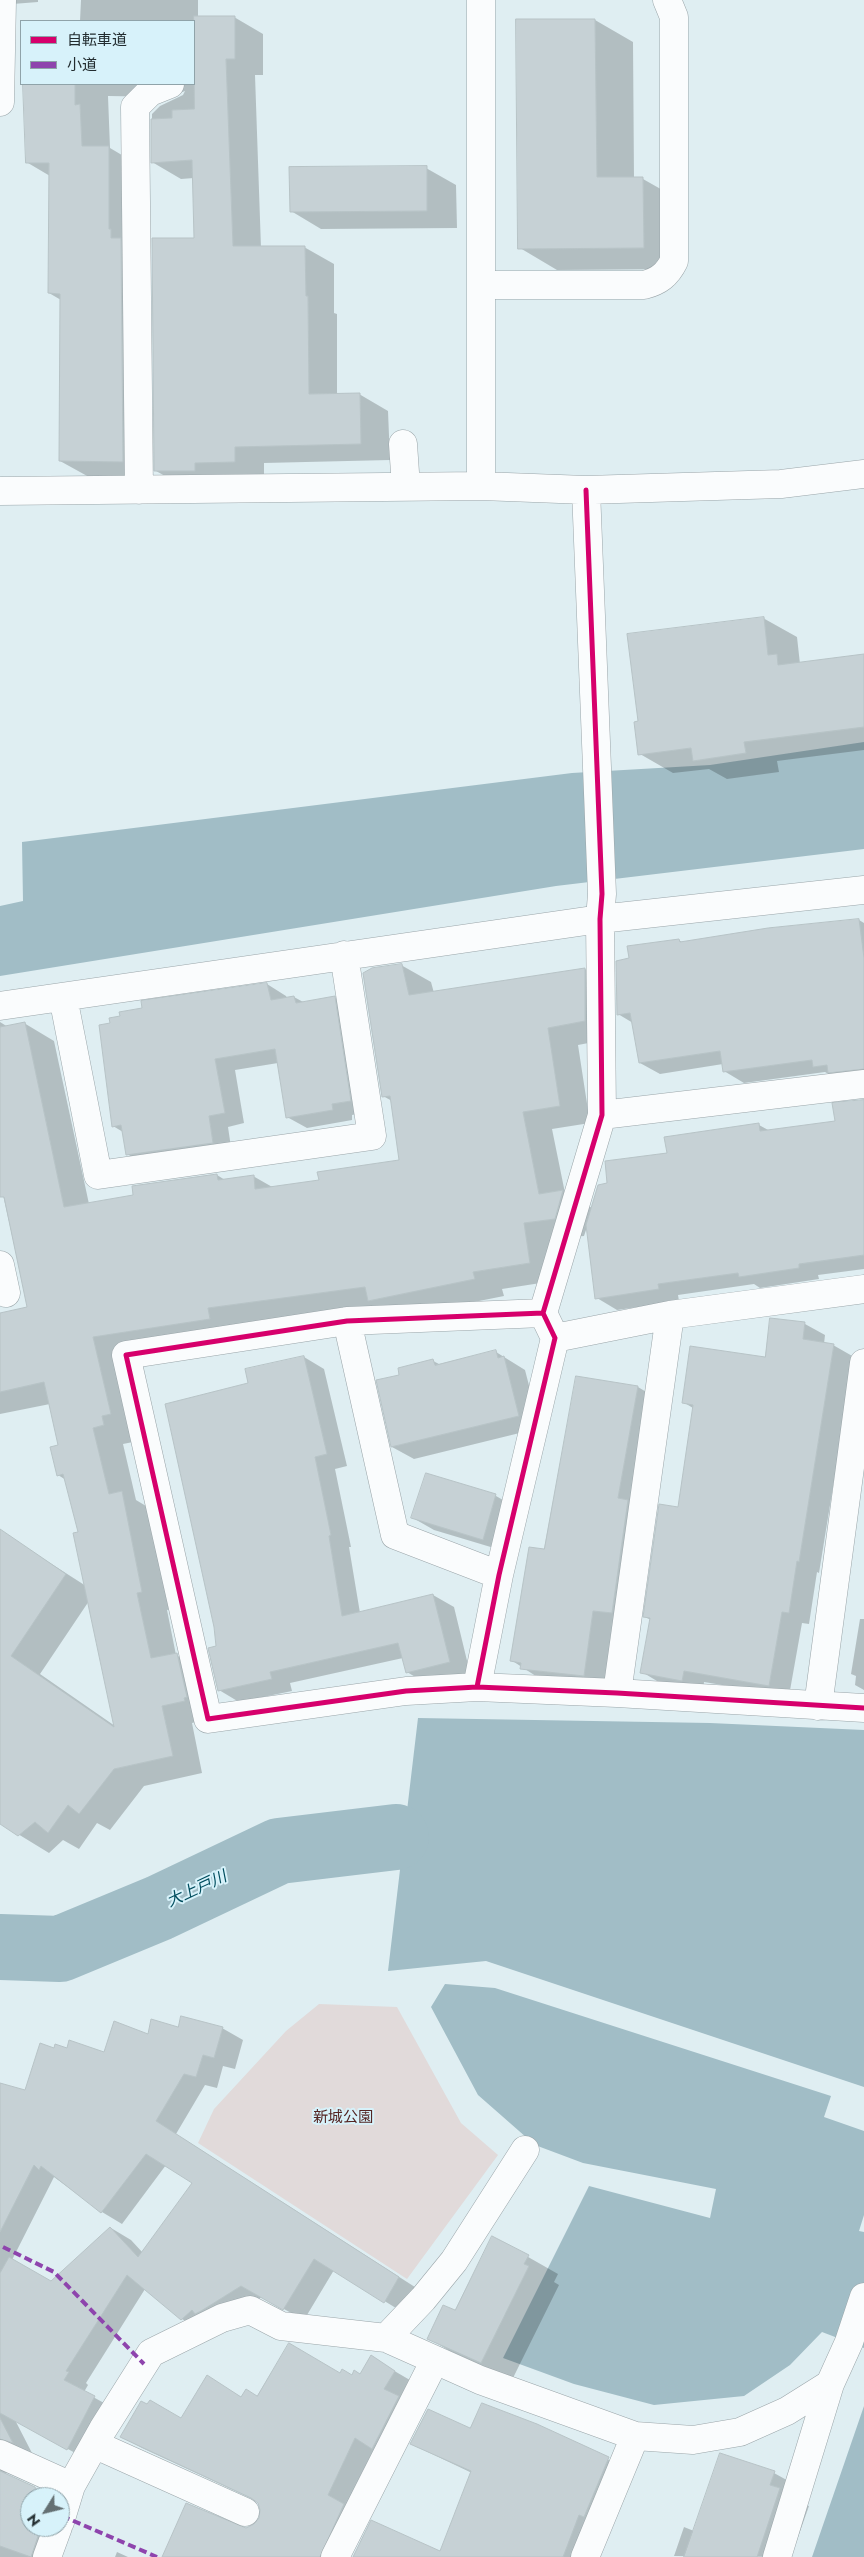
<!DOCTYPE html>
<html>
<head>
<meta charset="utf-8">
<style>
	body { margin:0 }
	#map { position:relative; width:864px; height:2557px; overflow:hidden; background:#dfeef2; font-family:Jost,"Noto Sans JP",sans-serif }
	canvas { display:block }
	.legend { position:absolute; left:20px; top:20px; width:175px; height:65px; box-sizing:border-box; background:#d7f2fa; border:1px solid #8fa3a9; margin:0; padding:6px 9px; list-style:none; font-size:15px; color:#222c2f }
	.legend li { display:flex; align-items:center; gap:10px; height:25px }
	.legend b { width:25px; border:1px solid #8fa3a9 }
	.north { position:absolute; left:20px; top:2487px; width:50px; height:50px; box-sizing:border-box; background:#d7f2fa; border:1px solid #8fa3a9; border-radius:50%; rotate:234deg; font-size:14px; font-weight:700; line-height:20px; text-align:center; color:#222c2f }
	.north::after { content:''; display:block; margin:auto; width:18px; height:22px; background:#647073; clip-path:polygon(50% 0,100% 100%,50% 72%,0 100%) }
</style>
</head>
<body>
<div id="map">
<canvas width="864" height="2557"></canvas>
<ul class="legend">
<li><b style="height:6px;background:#d6006c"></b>自転車道</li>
<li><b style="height:6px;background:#8e44ad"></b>小道</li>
</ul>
<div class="north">N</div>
</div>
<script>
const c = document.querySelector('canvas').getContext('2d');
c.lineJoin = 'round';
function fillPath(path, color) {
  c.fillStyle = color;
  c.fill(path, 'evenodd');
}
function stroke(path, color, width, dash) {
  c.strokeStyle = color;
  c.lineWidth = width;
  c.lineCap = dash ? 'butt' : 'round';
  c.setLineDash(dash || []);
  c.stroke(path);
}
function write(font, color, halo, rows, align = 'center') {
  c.font = font + ' Jost,"Noto Sans JP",sans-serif';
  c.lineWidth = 4;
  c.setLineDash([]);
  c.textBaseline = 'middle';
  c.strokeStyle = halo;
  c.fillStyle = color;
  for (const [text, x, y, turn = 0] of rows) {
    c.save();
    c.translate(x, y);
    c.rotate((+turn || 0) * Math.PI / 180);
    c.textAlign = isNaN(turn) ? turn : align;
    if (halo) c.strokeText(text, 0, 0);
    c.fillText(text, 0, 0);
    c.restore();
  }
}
const green = new Path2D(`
	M 319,2004 L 397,2007 L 461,2123 L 498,2155 L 407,2279 L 198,2143 L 214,2109 L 286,2031 Z`);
const water = new Path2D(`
	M 864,742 L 864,849 L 556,886 L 0,976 L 0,906 L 23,901 L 22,842 L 572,773 L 710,765 Z
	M 418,1718 L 710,1723 L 864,1730 L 864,2087 L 486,1961 L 388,1971 Z
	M 445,1984 L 495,1988 L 831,2096 L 824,2117 L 864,2131 L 864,2215 L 859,2231 L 864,2232 L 864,2348 L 822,2332 L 790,2365 L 744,2396 L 654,2405 L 574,2384 L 503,2358 L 589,2186 L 710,2218 L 716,2189 L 583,2163 L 535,2145 L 478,2095 L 431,2007 Z
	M 864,2406 L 864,2557 L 812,2557 Z`);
const shadow = new Path2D(`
	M 0,0 L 38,0 L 38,2 L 0,5 Z
	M 81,0 L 198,0 L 198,17 L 234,17 L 263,34 L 263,75 L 255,75 L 261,248 L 304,247 L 334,264 L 334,313 L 337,314 L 337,395 L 359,394 L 388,411 L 390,460 L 264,463 L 264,478 L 185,487 L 156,471 L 195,239 L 194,178 L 181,179 L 152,162 L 152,114 L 160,106 L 183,95 L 185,91 L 169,97 L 108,96 L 110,148 L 137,164 L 152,478 L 89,477 L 60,461 L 61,300 L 49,293 L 50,176 L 28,163 L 25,84 L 194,84 L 194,21 L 80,21 Z
	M 517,20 L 595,20 L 633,42 L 634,179 L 643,179 L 680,200 L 681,269 L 557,270 L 520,248 Z
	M 426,168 L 456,185 L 457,228 L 321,229 L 291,211 Z
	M 763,618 L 797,637 L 800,664 L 864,656 L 864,750 L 777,761 L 779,772 L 727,779 L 709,769 L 673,773 L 640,754 L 639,722 Z
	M 859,920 L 864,923 L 864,1082 L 834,1077 L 825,1072 L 744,1083 L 724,1071 L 723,1064 L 660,1074 L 640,1063 L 633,1023 L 618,1014 L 630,959 L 679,940 L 683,943 Z
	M 401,965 L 431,982 L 434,993 L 585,969 L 614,986 L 615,1038 L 578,1045 L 590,1123 L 552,1129 L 565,1193 L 592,1208 L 609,1184 L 668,1154 L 665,1138 L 759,1125 L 770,1131 L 836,1122 L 834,1105 L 864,1100 L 864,1269 L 818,1275 L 819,1279 L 760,1288 L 754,1284 L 678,1295 L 679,1301 L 617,1310 L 597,1298 L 587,1227 L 584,1236 L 554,1239 L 560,1280 L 502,1289 L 504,1296 L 399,1317 L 379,1306 L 319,1315 L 122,1354 L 133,1442 L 123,1444 L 136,1500 L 151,1509 L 171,1609 L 167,1610 L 176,1655 L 207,1672 L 214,1718 L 192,1723 L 202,1773 L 144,1786 L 110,1830 L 97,1823 L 79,1849 L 63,1840 L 49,1853 L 0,1823 L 0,1531 L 86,1586 L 79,1533 L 66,1480 L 58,1475 L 60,1446 L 50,1404 L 0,1414 L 0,1314 L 28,1308 L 0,1181 L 0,1022 L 8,1027 L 24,1023 L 54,1041 L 89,1204 L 135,1197 L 217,1175 L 225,1180 L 253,1176 L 274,1188 L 320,1181 L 400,1161 L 392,1101 L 383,1096 ZM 89,1601 L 115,1726 L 40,1674 Z
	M 267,984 L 286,996 L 287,998 L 294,997 L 305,1003 L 334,997 L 354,1009 L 370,1112 L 352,1115 L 352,1120 L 307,1128 L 287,1117 L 278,1063 L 235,1070 L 244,1123 L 228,1127 L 232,1154 L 147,1166 L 127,1154 L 123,1132 L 113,1126 Z
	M 805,1324 L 825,1335 L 824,1344 L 833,1345 L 854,1357 L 819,1573 L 817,1572 L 809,1624 L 802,1623 L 789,1696 L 704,1682 L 703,1692 L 662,1684 L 642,1672 L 651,1620 L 645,1617 L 679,1508 L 693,1408 L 683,1402 L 766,1358 Z
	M 496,1352 L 525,1370 L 540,1428 L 414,1459 L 392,1447 L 378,1381 L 401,1375 L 433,1361 L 441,1365 Z
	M 304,1357 L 324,1369 L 347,1466 L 335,1469 L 351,1547 L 349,1547 L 360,1613 L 433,1595 L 454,1607 L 470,1673 L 427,1684 L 407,1672 L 403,1658 L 290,1683 L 292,1691 L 239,1702 L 219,1690 L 218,1647 L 250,1384 Z
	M 577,1378 L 638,1387 L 658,1399 L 604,1687 L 542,1680 L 511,1660 L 545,1551 Z
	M 427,1474 L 496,1496 L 517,1508 L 504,1551 L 434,1530 L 413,1518 Z
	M 860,1619 L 864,1619 L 864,1690 L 855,1685 L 856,1676 L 851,1674 Z
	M 179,2028 L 222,2028 L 243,2040 L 235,2069 L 223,2066 L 217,2088 L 205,2085 L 176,2134 L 418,2289 L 404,2313 L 334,2270 L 304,2320 L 262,2297 L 222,2322 L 202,2331 L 182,2319 L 145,2289 L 86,2383 L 88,2385 L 84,2392 L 115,2409 L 88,2460 L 15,2420 L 32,2453 L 20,2449 L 4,2467 L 7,2476 L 50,2497 L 30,2497 L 30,2527 L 60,2527 L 55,2557 L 0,2557 L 0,2084 L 23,2099 L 55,2050 L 105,2053 L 148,2035 ZM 166,2165 L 194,2183 L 143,2253 L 131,2240 L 111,2228 L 51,2283 L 12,2260 L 54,2177 L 102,2212 L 122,2224 Z
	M 493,2237 L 558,2274 L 554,2282 L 559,2285 L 512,2380 L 458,2356 L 428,2338 L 455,2312 Z
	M 391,2369 L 415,2383 L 344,2557 L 163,2557 L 254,2526 L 260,2519 L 262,2511 L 259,2502 L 142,2448 L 121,2437 L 181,2420 L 228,2389 L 242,2398 L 258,2398 L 340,2374 L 352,2376 Z
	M 536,2425 L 629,2470 L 588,2557 L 354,2557 L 441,2553 L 472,2473 L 411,2444 L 471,2429 Z
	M 774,2473 L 803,2489 L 799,2501 L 809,2506 L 791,2557 L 674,2556 L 684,2527 L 694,2531 Z
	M 117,2552 L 128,2557 L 115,2557 Z`);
const river = new Path2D(`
	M 0,1947 L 60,1949 L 159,1908 L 279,1851 L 396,1837`);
const building = new Path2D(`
	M 194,16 L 235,16 L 235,59 L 226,59 L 233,246 L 305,246 L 306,296 L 308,296 L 309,394 L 360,393 L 361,444 L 235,447 L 235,462 L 195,463 L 195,471 L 154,471 L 152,238 L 194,238 L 192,160 L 151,163 L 151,119 L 172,118 L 172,110 L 194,109 Z
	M 516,19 L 595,19 L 597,177 L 643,177 L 644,248 L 518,249 Z
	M 23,84 L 75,84 L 75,105 L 80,104 L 82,146 L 109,146 L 109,229 L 111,229 L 111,238 L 121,238 L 123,462 L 59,461 L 60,294 L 48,293 L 49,163 L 26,163 Z
	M 427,166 L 427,211 L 290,212 L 289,167 Z
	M 764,617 L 768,655 L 777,654 L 778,665 L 864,654 L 864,727 L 744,742 L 746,753 L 693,761 L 691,748 L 638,755 L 634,722 L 638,721 L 627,634 Z
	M 859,919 L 864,958 L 864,1069 L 828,1073 L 827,1065 L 813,1067 L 812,1060 L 723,1072 L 720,1051 L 639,1063 L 630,1013 L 617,1015 L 616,961 L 629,958 L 627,946 L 679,939 L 680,942 L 768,928 Z
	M 402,964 L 409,995 L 585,968 L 585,1021 L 548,1028 L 560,1106 L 523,1112 L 539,1194 L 563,1190 L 555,1219 L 524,1223 L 530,1263 L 473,1272 L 475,1279 L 368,1301 L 365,1287 L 208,1308 L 210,1319 L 93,1337 L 111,1414 L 102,1416 L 104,1425 L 93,1428 L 109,1494 L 122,1491 L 142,1592 L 137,1593 L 151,1658 L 177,1653 L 187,1697 L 184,1698 L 185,1701 L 162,1706 L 173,1756 L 114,1769 L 79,1814 L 68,1805 L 48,1833 L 35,1822 L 18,1836 L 0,1824 L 0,1529 L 66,1574 L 11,1656 L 114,1727 L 73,1533 L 78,1532 L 63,1474 L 57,1476 L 50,1447 L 58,1445 L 44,1382 L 0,1392 L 0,1313 L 27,1307 L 4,1197 L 0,1197 L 0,1027 L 25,1022 L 64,1207 L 133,1195 L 132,1186 L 217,1174 L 218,1180 L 254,1175 L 255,1189 L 319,1180 L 317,1172 L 399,1160 L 390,1096 L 382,1097 L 363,973 L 372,968 Z
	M 267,983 L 271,1000 L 294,996 L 296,1003 L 335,996 L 351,1101 L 332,1104 L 333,1110 L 286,1118 L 275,1049 L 215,1059 L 225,1113 L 209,1116 L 213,1143 L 126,1155 L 121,1125 L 112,1127 L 99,1025 L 110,1023 L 109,1018 L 120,1016 L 119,1012 L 142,1008 L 141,1001 Z
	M 864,1100 L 864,1255 L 799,1264 L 799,1268 L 739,1277 L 738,1273 L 658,1284 L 659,1289 L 595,1299 L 586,1225 L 598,1185 L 607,1183 L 605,1161 L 667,1153 L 664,1137 L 759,1123 L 760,1131 L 835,1121 L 832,1103 Z
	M 770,1318 L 805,1322 L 803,1339 L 834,1344 L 799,1562 L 797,1561 L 789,1613 L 782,1612 L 769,1686 L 684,1671 L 682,1681 L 640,1673 L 650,1618 L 643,1617 L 659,1504 L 678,1507 L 693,1405 L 682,1403 L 690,1346 L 765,1357 Z
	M 496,1350 L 498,1358 L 504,1356 L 519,1416 L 391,1447 L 376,1380 L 399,1375 L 398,1368 L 433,1359 L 435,1365 Z
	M 304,1356 L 327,1454 L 315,1457 L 331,1535 L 329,1536 L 342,1616 L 433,1594 L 450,1662 L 406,1673 L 398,1643 L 270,1672 L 272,1679 L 218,1691 L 208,1648 L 216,1646 L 214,1627 L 165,1404 L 248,1383 L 245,1369 Z
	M 576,1376 L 638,1386 L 618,1498 L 628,1500 L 612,1613 L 593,1611 L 584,1676 L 520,1669 L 521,1663 L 510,1661 L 529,1547 L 544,1549 Z
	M 426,1473 L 496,1494 L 483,1540 L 411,1518 Z
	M 181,2016 L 223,2027 L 214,2058 L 203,2055 L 196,2077 L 184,2074 L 156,2121 L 399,2277 L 384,2303 L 314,2259 L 283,2310 L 241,2286 L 201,2311 L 195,2314 L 192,2310 L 181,2320 L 127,2275 L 66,2371 L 69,2372 L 64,2380 L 95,2396 L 67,2450 L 0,2413 L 0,2273 L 9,2257 L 51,2281 L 110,2227 L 138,2257 L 192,2183 L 146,2154 L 101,2213 L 41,2166 L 39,2170 L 34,2165 L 0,2232 L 0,2083 L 25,2090 L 40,2043 L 54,2048 L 55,2044 L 67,2048 L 69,2040 L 104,2052 L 114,2021 L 148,2034 L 151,2019 L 178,2027 Z
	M 492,2236 L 529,2255 L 524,2264 L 529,2266 L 481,2363 L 427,2339 L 443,2305 L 455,2310 Z
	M 289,2343 L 340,2373 L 342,2369 L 352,2375 L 354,2370 L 360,2374 L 371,2355 L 395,2371 L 384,2389 L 399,2396 L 372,2449 L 355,2438 L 328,2495 L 344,2504 L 320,2557 L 162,2557 L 186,2503 L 246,2528 L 254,2524 L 259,2518 L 260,2510 L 258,2503 L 251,2498 L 120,2437 L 141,2401 L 147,2404 L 150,2400 L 181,2418 L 207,2375 L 241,2397 L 246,2389 L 257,2396 Z
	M 482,2403 L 537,2424 L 609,2457 L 584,2517 L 579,2515 L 563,2557 L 353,2557 L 371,2520 L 440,2551 L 471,2471 L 410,2444 L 428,2409 L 470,2428 Z
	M 0,2418 L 13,2443 L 0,2439 Z
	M 720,2453 L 775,2471 L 770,2485 L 780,2488 L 757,2557 L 684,2557 Z
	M 0,2471 L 35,2487 L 40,2497 L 30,2497 L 30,2527 L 41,2527 L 31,2557 L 0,2546 Z`);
const minor = new Path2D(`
	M 481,0 L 481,486
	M 0,102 L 2,0
	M 481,285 L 644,285 C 659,281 667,275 674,261 L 674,17 L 667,0
	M 403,444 L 406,487
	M 139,490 L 135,107 L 150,92 L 170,84
	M 0,491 L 481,486 L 586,490 L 781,484 L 864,474
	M 63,997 L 98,1175 L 372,1136 L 344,955
	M 0,1006 L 600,919 L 864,890
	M 602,1115 L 864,1084
	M 0,1265 L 6,1293
	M 543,1313 L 347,1321 L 126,1355 L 208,1719 L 406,1691 L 477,1687 L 617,1693 L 864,1708
	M 347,1321 L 395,1535 L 499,1575
	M 555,1338 L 670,1315 L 864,1289
	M 477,1687 L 499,1575 L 555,1338 L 543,1313 L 602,1115 L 600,919 L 602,894 L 586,490
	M 617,1693 L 670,1315
	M 818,1706 L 864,1363
	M 386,2338 L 423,2299 L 454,2261 L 525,2150
	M 96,2445 L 245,2512
	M 0,2454 L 71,2486
	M 60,2522 L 71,2486 L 103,2429 L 151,2353 L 222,2318 L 250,2310 L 281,2326 L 386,2338 L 480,2380 L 635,2436 L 693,2440 L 740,2432 L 787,2411 L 830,2384 L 849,2342 L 864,2297
	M 47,2557 L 58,2527
	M 335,2557 L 435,2360
	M 585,2557 L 635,2436
	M 777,2557 L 830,2384`);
const quiet = new Path2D(`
	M 3,2247 L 54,2272 L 144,2364
	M 62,2516 L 157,2557`);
const cycleway = new Path2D(`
	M 543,1313 L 347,1321 L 126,1355 L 208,1719 L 406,1691 L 477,1687 L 617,1693 L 864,1708
	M 477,1687 L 499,1575 L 555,1338 L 543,1313 L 602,1115 L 600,919 L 602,894 L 586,490`);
const parkNames = [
	["新城公園",343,2118]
];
const waterNames = [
	["大上戸川",197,1890,-25]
];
fillPath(green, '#e1dada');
fillPath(water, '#a1bdc6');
fillPath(shadow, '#0003');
stroke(river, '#a1bdc6', 66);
fillPath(building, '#c6d1d5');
stroke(building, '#b7c3c6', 1);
stroke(minor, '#9aa5a9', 29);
stroke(minor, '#fafcfd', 28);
stroke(quiet, '#8e44ad', 4, [8, 4]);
stroke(cycleway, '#d6006c', 5);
write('15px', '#542523', '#d7f2fa', parkNames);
write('italic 16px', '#004d5e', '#d7f2fa', waterNames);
</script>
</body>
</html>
